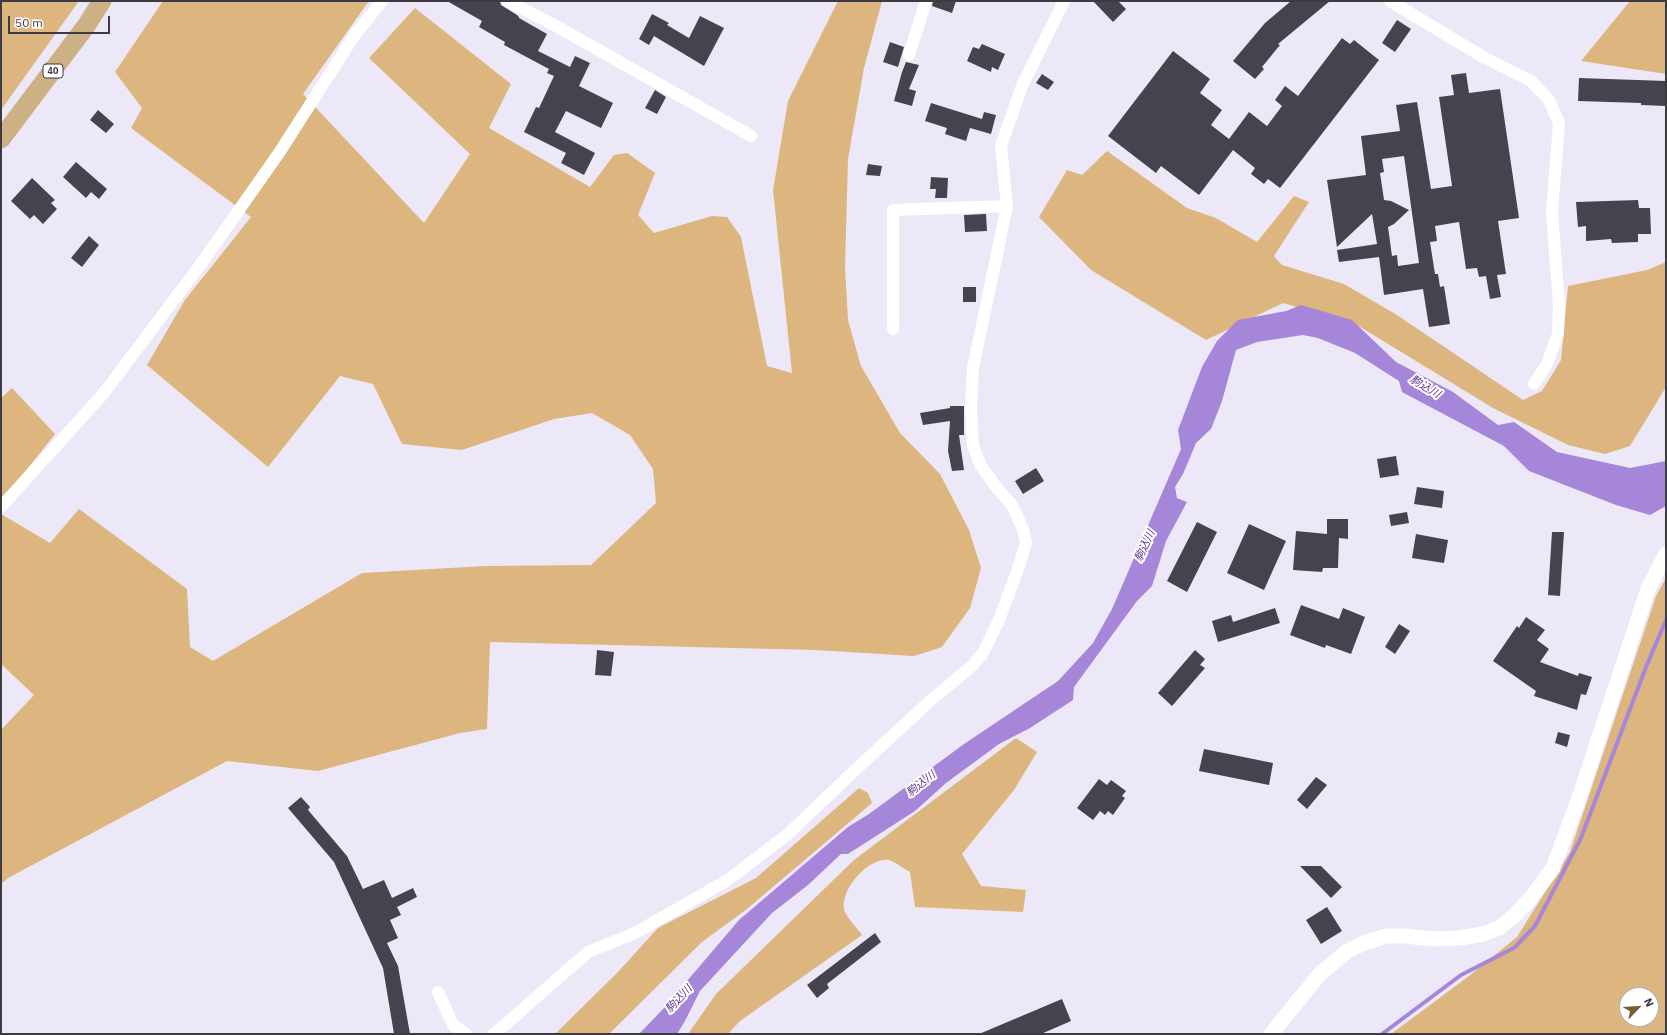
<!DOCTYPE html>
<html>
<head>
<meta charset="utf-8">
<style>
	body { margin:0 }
	#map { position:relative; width:1667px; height:1035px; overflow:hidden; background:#ede8f7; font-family:"IBM Plex Sans",sans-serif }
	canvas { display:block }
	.frame { position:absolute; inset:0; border:2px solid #3d3b41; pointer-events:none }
	.north { position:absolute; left:1619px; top:987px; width:40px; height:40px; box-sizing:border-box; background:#fff; border:1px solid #b1b1b3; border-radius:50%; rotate:65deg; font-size:11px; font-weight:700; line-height:16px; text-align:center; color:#3d3b41 }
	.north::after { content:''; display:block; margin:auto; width:14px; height:18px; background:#7a5c30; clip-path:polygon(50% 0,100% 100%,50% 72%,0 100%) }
	.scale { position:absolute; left:8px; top:16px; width:102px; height:18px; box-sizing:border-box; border:2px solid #3d3b41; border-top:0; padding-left:5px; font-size:12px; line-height:14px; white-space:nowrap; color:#3d3b41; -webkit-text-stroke:3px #fff; paint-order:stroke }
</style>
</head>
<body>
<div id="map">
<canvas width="1667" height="1035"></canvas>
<div class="frame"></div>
<div class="north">N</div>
<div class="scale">50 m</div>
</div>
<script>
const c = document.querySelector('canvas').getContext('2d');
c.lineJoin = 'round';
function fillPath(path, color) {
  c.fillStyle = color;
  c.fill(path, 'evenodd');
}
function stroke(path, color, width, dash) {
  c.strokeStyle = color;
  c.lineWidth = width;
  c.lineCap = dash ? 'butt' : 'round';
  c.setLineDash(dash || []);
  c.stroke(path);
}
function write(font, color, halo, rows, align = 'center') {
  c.font = font + ' "IBM Plex Sans","Noto Sans JP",sans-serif';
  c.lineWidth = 4;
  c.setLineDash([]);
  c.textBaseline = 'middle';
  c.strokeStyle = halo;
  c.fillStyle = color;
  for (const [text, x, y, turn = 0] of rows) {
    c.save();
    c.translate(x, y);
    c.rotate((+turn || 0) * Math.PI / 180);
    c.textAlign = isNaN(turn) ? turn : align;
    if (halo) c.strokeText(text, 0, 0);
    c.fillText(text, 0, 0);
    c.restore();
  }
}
const green = new Path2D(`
	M 1,1 L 79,1 L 1,110 Z
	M 163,1 L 369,1 L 303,94 L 424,223 L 470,154 L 369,58 L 415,8 L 511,84 L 489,128 L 590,187 L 614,155 L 627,153 L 655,173 L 638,215 L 654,233 L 712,216 L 727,217 L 741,237 L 767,366 L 792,373 L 773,190 L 788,101 L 838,1 L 882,1 L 864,68 L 848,159 L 845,268 L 848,320 L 861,366 L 900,433 L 940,474 L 969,530 L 981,568 L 970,608 L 942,647 L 914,656 L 815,650 L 490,642 L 487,729 L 460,733 L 318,771 L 227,761 L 8,878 L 1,884 L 1,730 L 34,695 L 1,664 L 1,514 L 50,543 L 79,509 L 187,589 L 190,647 L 213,661 L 362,573 L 485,566 L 591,565 L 656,503 L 653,469 L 630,435 L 592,413 L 554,419 L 462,450 L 402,444 L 373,384 L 340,376 L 268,467 L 147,365 L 185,300 L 251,217 L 131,128 L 142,108 L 115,72 Z
	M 1630,1 L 1666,1 L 1666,74 L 1581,61 Z
	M 1107,151 L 1187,208 L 1216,218 L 1257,242 L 1294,196 L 1309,202 L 1274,256 L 1282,265 L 1344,284 L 1397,315 L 1523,400 L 1542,391 L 1561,360 L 1568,286 L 1647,270 L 1666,262 L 1666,387 L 1630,446 L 1605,454 L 1568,445 L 1493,408 L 1357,325 L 1283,303 L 1206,340 L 1091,270 L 1039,217 L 1067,170 L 1082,175 Z
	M 12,388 L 55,434 L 1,502 L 1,398 Z
	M 1666,578 L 1666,1034 L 1391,1034 L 1469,976 L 1517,937 L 1570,852 L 1656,596 ZM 1627,995 L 1651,995 L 1651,1019 L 1627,1019 Z
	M 1016,738 L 1037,752 L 1014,790 L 962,854 L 981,886 L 1026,890 L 1023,912 L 915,907 L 910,872 C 904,869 896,862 889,860 C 869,856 837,892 845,912 C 849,920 857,928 862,935 L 740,1021 L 728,1034 L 688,1034 L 716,994 L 854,860 Z
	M 859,788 L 868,793 L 872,803 L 747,909 L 702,942 L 609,1034 L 555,1034 L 617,973 L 658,928 L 756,878 Z`);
const water = new Path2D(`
	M 1301,305 L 1352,320 L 1396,362 L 1453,392 L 1498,425 L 1514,422 L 1557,452 L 1630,468 L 1666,461 L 1666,506 L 1650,515 L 1616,505 L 1529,471 L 1504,446 L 1402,392 L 1399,381 L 1355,353 L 1318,338 L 1303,335 L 1257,342 L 1236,350 L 1222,401 L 1211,429 L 1196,443 L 1183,474 L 1175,487 L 1177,498 L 1187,502 L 1166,541 L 1152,586 L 1137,601 L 1074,687 L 1073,700 L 1030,728 L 999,744 L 946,783 L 915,811 L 848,854 L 841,854 L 808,885 L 772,913 L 700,991 L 685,1021 L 677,1034 L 639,1034 L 664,1008 L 739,920 L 848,827 L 869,814 L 964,744 L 1058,681 L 1093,643 L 1112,609 L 1181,449 L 1178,430 L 1202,367 L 1217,341 L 1238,320 L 1286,311 Z`);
const stream = new Path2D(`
	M 1382,1034 L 1461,975 L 1514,948 L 1535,926 L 1581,838 L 1646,667 L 1666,620`);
const building = new Path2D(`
	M 447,1 L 500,1 L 501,5 L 517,15 L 519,17 L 519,18 L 547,34 L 538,51 L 570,67 L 575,56 L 590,63 L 579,86 L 613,103 L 601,128 L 566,111 L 555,132 L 595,153 L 584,175 L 561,163 L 566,153 L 524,132 L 536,107 L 539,108 L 554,76 L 547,73 L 549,69 L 504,45 L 505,42 L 479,27 L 482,21 Z
	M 933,1 L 956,1 L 952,13 L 932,6 Z
	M 1093,1 L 1118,1 L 1126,9 L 1113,22 Z
	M 1291,1 L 1330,1 L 1278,44 L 1280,45 L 1262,67 L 1264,69 L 1255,79 L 1233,61 L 1265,23 Z
	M 652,14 L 669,23 L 667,25 L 689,38 L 700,16 L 724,28 L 704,66 L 654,36 L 649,45 L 639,39 Z
	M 1397,20 L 1411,29 L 1395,52 L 1382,43 Z
	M 1342,38 L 1350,44 L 1354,40 L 1379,60 L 1280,188 L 1268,179 L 1264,184 L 1251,174 L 1255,168 L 1233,150 L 1199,195 L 1161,166 L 1156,173 L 1108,136 L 1173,51 L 1210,79 L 1200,93 L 1222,110 L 1211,125 L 1229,139 L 1249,112 L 1267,126 L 1282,106 L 1275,100 L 1285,86 L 1298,96 Z
	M 890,42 L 904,47 L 898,67 L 883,62 Z
	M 982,44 L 1005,54 L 998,70 L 992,67 L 991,72 L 967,61 L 973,47 L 979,49 Z
	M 906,62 L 919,65 L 909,89 L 916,91 L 912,106 L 894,101 L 902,72 Z
	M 1466,73 L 1469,93 L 1500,89 L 1519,218 L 1498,221 L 1506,274 L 1497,275 L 1501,297 L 1490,299 L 1486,276 L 1479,277 L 1477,268 L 1466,269 L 1459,222 L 1435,226 L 1437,241 L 1430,242 L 1435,274 L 1438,274 L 1440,287 L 1444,286 L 1450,324 L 1429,327 L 1423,289 L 1384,295 L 1379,257 L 1339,262 L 1337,250 L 1377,244 L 1372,214 L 1337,247 L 1327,180 L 1366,175 L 1361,136 L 1400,131 L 1396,105 L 1417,102 L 1431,189 L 1452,186 L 1439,97 L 1454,95 L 1451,75 ZM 1404,156 L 1419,263 L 1398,266 L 1397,255 L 1392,256 L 1388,227 L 1394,224 L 1409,210 L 1391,201 L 1384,200 L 1380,173 L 1384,172 L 1382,159 Z
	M 1042,74 L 1054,82 L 1048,90 L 1036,83 Z
	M 1579,78 L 1666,81 L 1666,106 L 1641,105 L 1641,103 L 1578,101 Z
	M 655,90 L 666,97 L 657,114 L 645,108 Z
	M 931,103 L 982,119 L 984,112 L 996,115 L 991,134 L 970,128 L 966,141 L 945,134 L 947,128 L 925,121 Z
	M 98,110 L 114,124 L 106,133 L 90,120 Z
	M 76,162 L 107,189 L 99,199 L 91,192 L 86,198 L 63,177 Z
	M 868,164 L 882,166 L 880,176 L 866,175 Z
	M 931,177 L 948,178 L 947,198 L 935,198 L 936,189 L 930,189 Z
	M 32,178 L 55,200 L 51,203 L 57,209 L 43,224 L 34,215 L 30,219 L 11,201 Z
	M 1638,200 L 1639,208 L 1650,208 L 1651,234 L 1638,234 L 1638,242 L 1612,243 L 1611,239 L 1586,241 L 1586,226 L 1578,227 L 1576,202 Z
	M 986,214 L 987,231 L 965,232 L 964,215 Z
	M 89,236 L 99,245 L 82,267 L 71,258 Z
	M 963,287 L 976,287 L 976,302 L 963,302 Z
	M 950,406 L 964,406 L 964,435 L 959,435 L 964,470 L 952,471 L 948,451 L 950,421 L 923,425 L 920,413 L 950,408 Z
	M 1396,456 L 1399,475 L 1380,478 L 1377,459 Z
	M 1036,468 L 1044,481 L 1023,494 L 1015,481 Z
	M 1417,487 L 1444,491 L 1442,508 L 1414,504 Z
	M 1407,512 L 1409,523 L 1391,526 L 1389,515 Z
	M 1327,519 L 1348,519 L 1348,539 L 1339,538 L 1338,568 L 1323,568 L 1322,572 L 1293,570 L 1296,531 L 1327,534 Z
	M 1197,522 L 1217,532 L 1187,592 L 1167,581 Z
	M 1249,524 L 1286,541 L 1264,590 L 1227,573 Z
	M 1552,532 L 1564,532 L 1560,596 L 1548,595 Z
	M 1416,534 L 1448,540 L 1444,563 L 1412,558 Z
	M 1301,605 L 1339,619 L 1343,608 L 1365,617 L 1351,654 L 1326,645 L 1325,648 L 1290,635 Z
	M 1275,608 L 1280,623 L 1218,642 L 1212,621 L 1231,615 L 1233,622 Z
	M 1526,617 L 1545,630 L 1537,640 L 1549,649 L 1540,662 L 1578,676 L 1579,673 L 1592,677 L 1586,695 L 1581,694 L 1577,710 L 1534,696 L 1536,691 L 1493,661 L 1517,626 L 1519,628 Z
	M 1399,624 L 1410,631 L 1395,654 L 1385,647 Z
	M 597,650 L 614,652 L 611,676 L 595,675 Z
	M 1195,650 L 1205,659 L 1200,665 L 1205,668 L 1172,706 L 1158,693 Z
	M 1558,732 L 1570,735 L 1567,747 L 1555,743 Z
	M 1204,749 L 1273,763 L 1269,785 L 1199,771 Z
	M 1316,777 L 1327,785 L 1307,809 L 1297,800 Z
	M 1099,779 L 1107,785 L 1111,780 L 1126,791 L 1122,796 L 1125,798 L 1113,815 L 1108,811 L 1105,815 L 1100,811 L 1093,820 L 1077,808 Z
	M 301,797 L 310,807 L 308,810 L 347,856 L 363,889 L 384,880 L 392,898 L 413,888 L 417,897 L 397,907 L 401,915 L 390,920 L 398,938 L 387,943 L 398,966 L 410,1034 L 394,1034 L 383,968 L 334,862 L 288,808 Z
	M 1300,866 L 1321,866 L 1342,887 L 1331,898 Z
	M 1327,907 L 1342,931 L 1321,944 L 1306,920 Z
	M 875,933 L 881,942 L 827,984 L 829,988 L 817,998 L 807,985 Z
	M 1062,999 L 1071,1021 L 1041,1034 L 979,1034 Z`);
const minor = new Path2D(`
	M 507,1 L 556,26 L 751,136
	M 1390,1 L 1485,58 L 1531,81 L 1549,100 L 1559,123 L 1552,212 L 1559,305 L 1558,334 L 1547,364 L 1534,384
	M 909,55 L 926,1
	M 893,329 L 893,210 L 1007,206
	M 1,507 L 104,393 L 201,264 L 279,153 L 354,36 L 382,1
	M 438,992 L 453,1025 L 466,1034
	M 493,1034 L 499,1030 L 588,952 L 635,933 L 728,880 L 788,834 L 852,773 L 930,701 L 973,665 L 983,653 L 999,620 L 1018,569 L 1026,543 L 1023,529 L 1012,505 L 996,487 L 981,466 L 973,446 L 971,408 L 973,368 L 1007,206 L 1001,146 L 1022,86 L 1064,1`);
const tertiary = new Path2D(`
	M 1271,1034 L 1320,974 L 1346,952 L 1364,943 L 1386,936 L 1406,936 L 1432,939 L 1460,938 L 1483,934 L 1499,928 L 1516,914 L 1531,898 L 1553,868 L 1581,792 L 1648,589 L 1666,554`);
const primary = new Path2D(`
	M 1,139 L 86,26 L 102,1`);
const shields = [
	[53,71,20]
];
const shieldNames = [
	["40",53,71]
];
const waterNames = [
	["駒込川",1425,387,31],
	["駒込川",1145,546,-65],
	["駒込川",921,784,-38],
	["駒込川",679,999,-47]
];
fillPath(green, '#ddb57e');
fillPath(water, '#a686d8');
stroke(stream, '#a686d8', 4);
fillPath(building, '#47434e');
stroke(minor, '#fff', 12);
stroke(tertiary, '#fff', 15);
stroke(primary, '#cdb184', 19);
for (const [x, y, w] of shields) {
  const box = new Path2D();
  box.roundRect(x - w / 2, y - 7, w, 14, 3);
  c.fillStyle = '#fff';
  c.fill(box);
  stroke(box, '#3d3b41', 1);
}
write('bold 9px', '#3d3b41', null, shieldNames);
write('italic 11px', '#5d3191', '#fff', waterNames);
</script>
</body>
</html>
